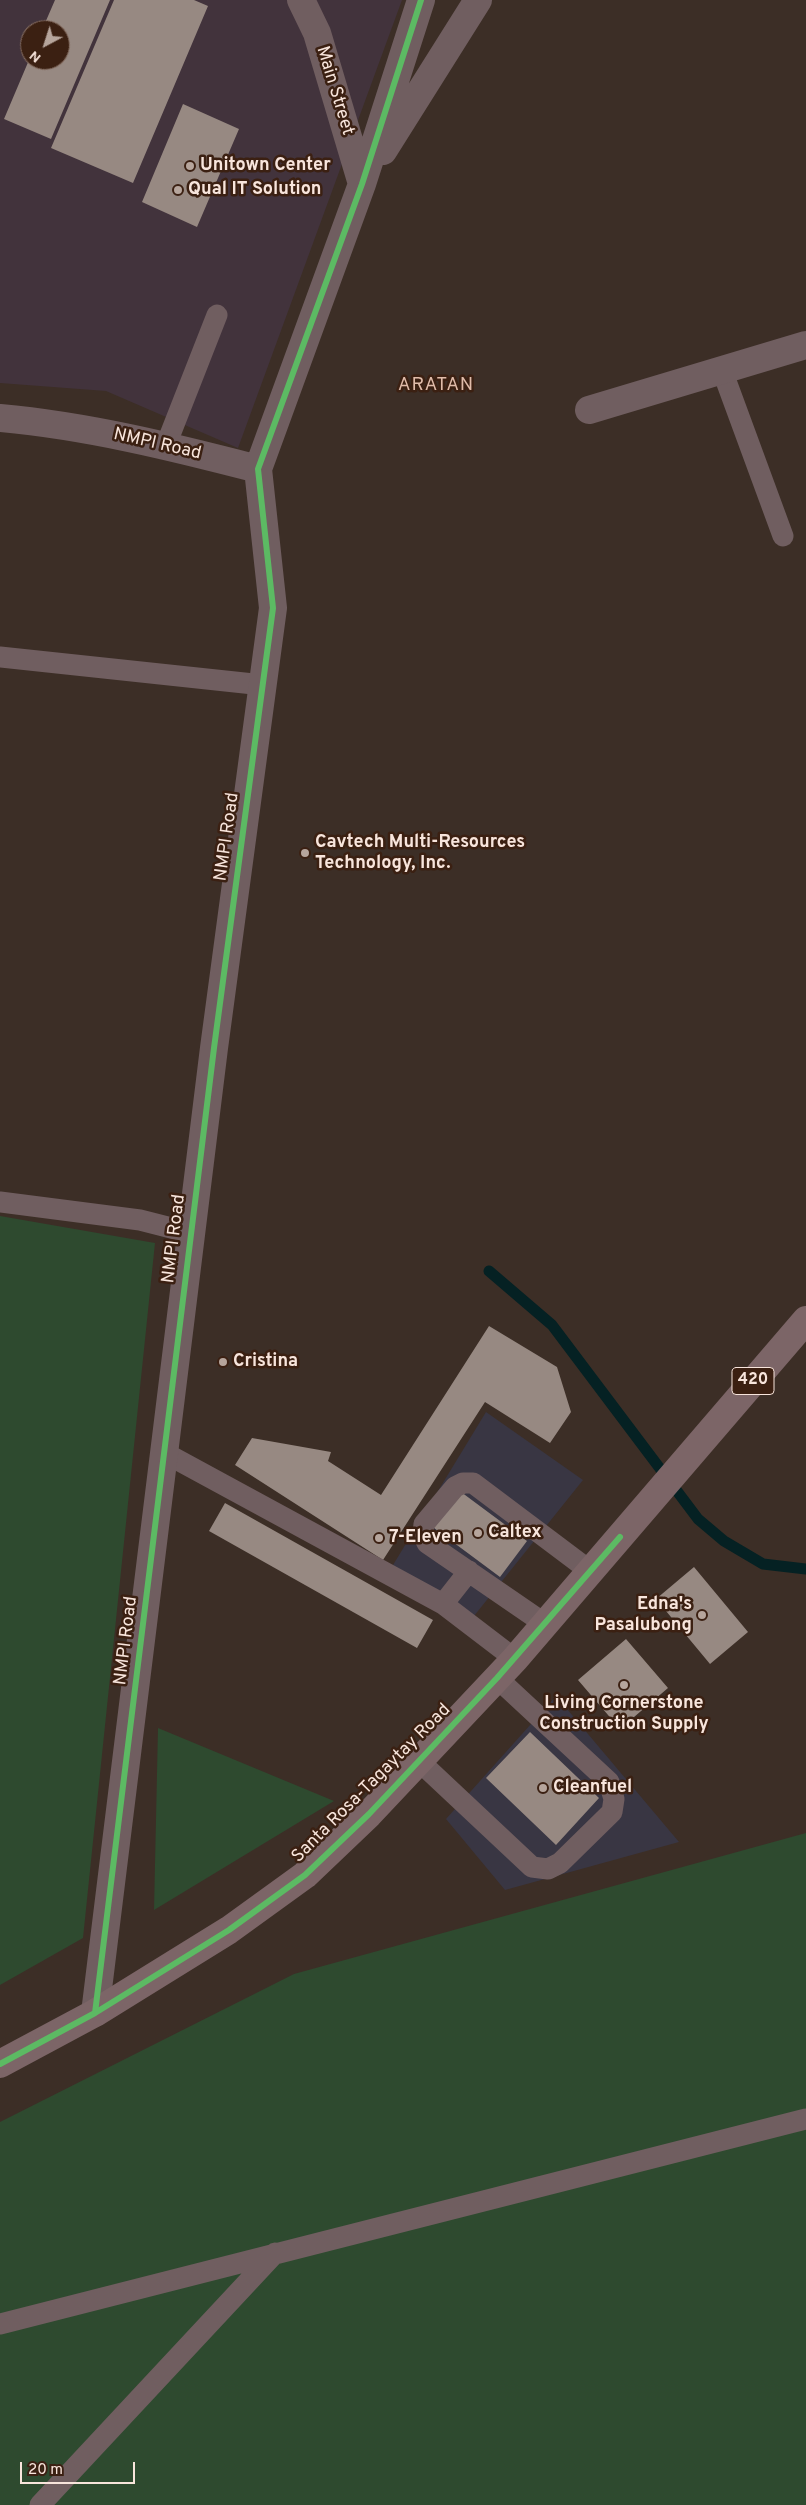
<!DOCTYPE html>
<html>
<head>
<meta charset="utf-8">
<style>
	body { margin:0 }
	#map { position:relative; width:806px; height:2505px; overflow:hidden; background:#3c2e26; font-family:Overpass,sans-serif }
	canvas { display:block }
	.north { position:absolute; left:20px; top:20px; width:50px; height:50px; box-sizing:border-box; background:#3b2012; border:1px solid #876f63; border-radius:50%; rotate:220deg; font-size:14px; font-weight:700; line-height:20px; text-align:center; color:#f8e5dc }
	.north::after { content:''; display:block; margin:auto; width:18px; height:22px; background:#b6a59c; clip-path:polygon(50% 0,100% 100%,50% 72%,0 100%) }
	.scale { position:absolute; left:20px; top:2462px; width:115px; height:22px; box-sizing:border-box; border:2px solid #f8e5dc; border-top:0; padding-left:6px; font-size:15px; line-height:18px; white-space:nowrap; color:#f8e5dc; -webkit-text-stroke:4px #3b2012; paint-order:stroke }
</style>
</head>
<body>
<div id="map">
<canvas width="806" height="2505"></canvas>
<div class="north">N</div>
<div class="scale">20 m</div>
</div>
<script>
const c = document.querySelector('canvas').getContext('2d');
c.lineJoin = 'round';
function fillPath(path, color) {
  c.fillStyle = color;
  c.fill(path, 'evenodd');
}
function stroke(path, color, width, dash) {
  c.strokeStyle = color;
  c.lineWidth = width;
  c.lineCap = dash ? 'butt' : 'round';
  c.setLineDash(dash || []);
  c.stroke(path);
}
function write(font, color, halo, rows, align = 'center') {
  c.font = font + ' Overpass,sans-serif';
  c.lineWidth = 5;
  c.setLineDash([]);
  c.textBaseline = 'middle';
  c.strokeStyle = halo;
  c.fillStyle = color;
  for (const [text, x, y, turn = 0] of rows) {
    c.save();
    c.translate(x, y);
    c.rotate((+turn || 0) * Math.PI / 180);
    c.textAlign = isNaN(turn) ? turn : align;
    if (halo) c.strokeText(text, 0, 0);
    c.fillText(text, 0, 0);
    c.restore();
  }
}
const commercial = new Path2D(`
	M 486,1412 L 583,1480 L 474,1616 L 393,1565 Z
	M 556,1696 L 679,1842 L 505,1890 L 446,1819 Z`);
const industrial = new Path2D(`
	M 0,0 L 402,0 L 238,448 L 106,391 L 0,383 ZM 30,30 L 60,30 L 60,60 L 30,60 Z`);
const green = new Path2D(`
	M 0,1216 L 155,1243 L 83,1938 L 0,1985 Z
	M 158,1728 L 334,1801 L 154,1910 Z
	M 806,1833 L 806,2505 L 0,2505 L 0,2122 L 294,1974 Z`);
const stream = new Path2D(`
	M 489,1271 L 552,1325 L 698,1519 L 724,1541 L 763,1564 L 806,1569`);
const building = new Path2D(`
	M 55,0 L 110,0 L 51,139 L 4,119 L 29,60 L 60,60 L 60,30 L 42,30 Z
	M 114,0 L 194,0 L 208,6 L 133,183 L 51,148 Z
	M 183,104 L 239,129 L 197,227 L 142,202 Z
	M 489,1326 L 557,1367 L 571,1412 L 550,1443 L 485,1402 L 383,1560 L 235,1465 L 252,1438 L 331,1452 L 328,1461 L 381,1495 Z
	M 457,1489 L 527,1541 L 500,1577 L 430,1525 Z
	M 225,1503 L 433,1620 L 417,1648 L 209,1531 Z
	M 694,1567 L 748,1632 L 710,1664 L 656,1599 Z
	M 626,1639 L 668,1688 L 620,1729 L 578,1680 Z
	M 530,1732 L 599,1798 L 556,1845 L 486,1778 Z`);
const service = new Path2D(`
	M 722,370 L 783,536
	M 166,445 L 217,315
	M 0,657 L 263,685
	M 0,1202 L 140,1220 L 191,1233
	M 165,1453 L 443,1604 L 515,1659
	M 443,1604 L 469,1571
	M 545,1624 L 427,1543 L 423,1534 L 424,1524 L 455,1487 L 463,1483 L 473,1483 L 590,1571
	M 419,1761 L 532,1867 L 548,1869 L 560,1863 L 612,1812 L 614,1799 L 609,1782 L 497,1678
	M 0,2324 L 806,2119
	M 40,2505 L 275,2253`);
const minor = new Path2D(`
	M 301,0 L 317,33 L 362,184
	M 383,151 L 478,0
	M 589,410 L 806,345
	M 0,418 C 88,426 173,447 258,469
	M 95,2013 L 214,1048 L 273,608 L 258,469 L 362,184 L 421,0`);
const primary = new Path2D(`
	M 0,2064 L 95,2013 L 229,1930 L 305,1875 L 369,1814 L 515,1659 L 806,1320`);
const cycleway = new Path2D(`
	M 95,2013 L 214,1048 L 273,608 L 258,469 L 362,184 L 421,0
	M 0,2064 L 95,2013 L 229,1930 L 305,1875 L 369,1814 L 497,1678 L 620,1537`);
const markers = [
	[190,166,5,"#b6a59c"],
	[178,190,5,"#b6a59c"],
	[305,853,5,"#b6a59c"],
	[223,1362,5,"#b6a59c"],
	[478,1533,5,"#b6a59c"],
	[379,1538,5,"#b6a59c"],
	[702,1615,5,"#b6a59c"],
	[624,1685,5,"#b6a59c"],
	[543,1788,5,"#b6a59c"]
];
const shields = [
	[753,1381,42]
];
const shieldNames = [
	["420",753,1381]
];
const streetNames = [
	["Main Street",334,91,73],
	["NMPI Road",157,445,13],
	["NMPI Road",228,837,-82],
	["NMPI Road",175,1239,-83],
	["NMPI Road",127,1641,-83],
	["Santa Rosa-Tagaytay Road",372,1784,-45]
];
const poiNames = [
	["Unitown Center",200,166],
	["Qual IT Solution",188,190],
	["Cavtech Multi-Resources",315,843],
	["Technology, Inc.",315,864],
	["Cristina",233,1362],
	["Caltex",488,1533],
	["7-Eleven",389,1538],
	["Edna's",692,1605,"right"],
	["Pasalubong",692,1626,"right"],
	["Living Cornerstone",624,1704,"center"],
	["Construction Supply",624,1725,"center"],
	["Cleanfuel",553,1788]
];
const neighbourhoodNames = [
	["ARATAN",436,386]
];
fillPath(commercial, '#393643');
fillPath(industrial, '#42333c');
fillPath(green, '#2e4a2f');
stroke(stream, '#052123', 11);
fillPath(building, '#978982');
stroke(service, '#705e60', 21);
stroke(minor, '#705e60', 28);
stroke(primary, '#7c6567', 28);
stroke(cycleway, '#5cba63', 6);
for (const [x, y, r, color] of markers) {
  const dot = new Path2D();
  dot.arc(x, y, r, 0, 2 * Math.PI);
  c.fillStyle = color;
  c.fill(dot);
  stroke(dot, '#3b2012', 2);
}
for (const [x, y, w] of shields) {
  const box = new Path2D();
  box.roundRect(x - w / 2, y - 13.5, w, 27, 4);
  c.fillStyle = '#3b2012';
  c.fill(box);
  stroke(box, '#f8e5dc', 1);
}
write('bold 16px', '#f8e5dc', null, shieldNames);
write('18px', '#f8e5dc', '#3b2012', streetNames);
write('bold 18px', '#f8e5dc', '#3b2012', poiNames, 'left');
c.letterSpacing = '1px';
write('19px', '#e0bcaa', '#3b2012', neighbourhoodNames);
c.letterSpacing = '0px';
</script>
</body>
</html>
